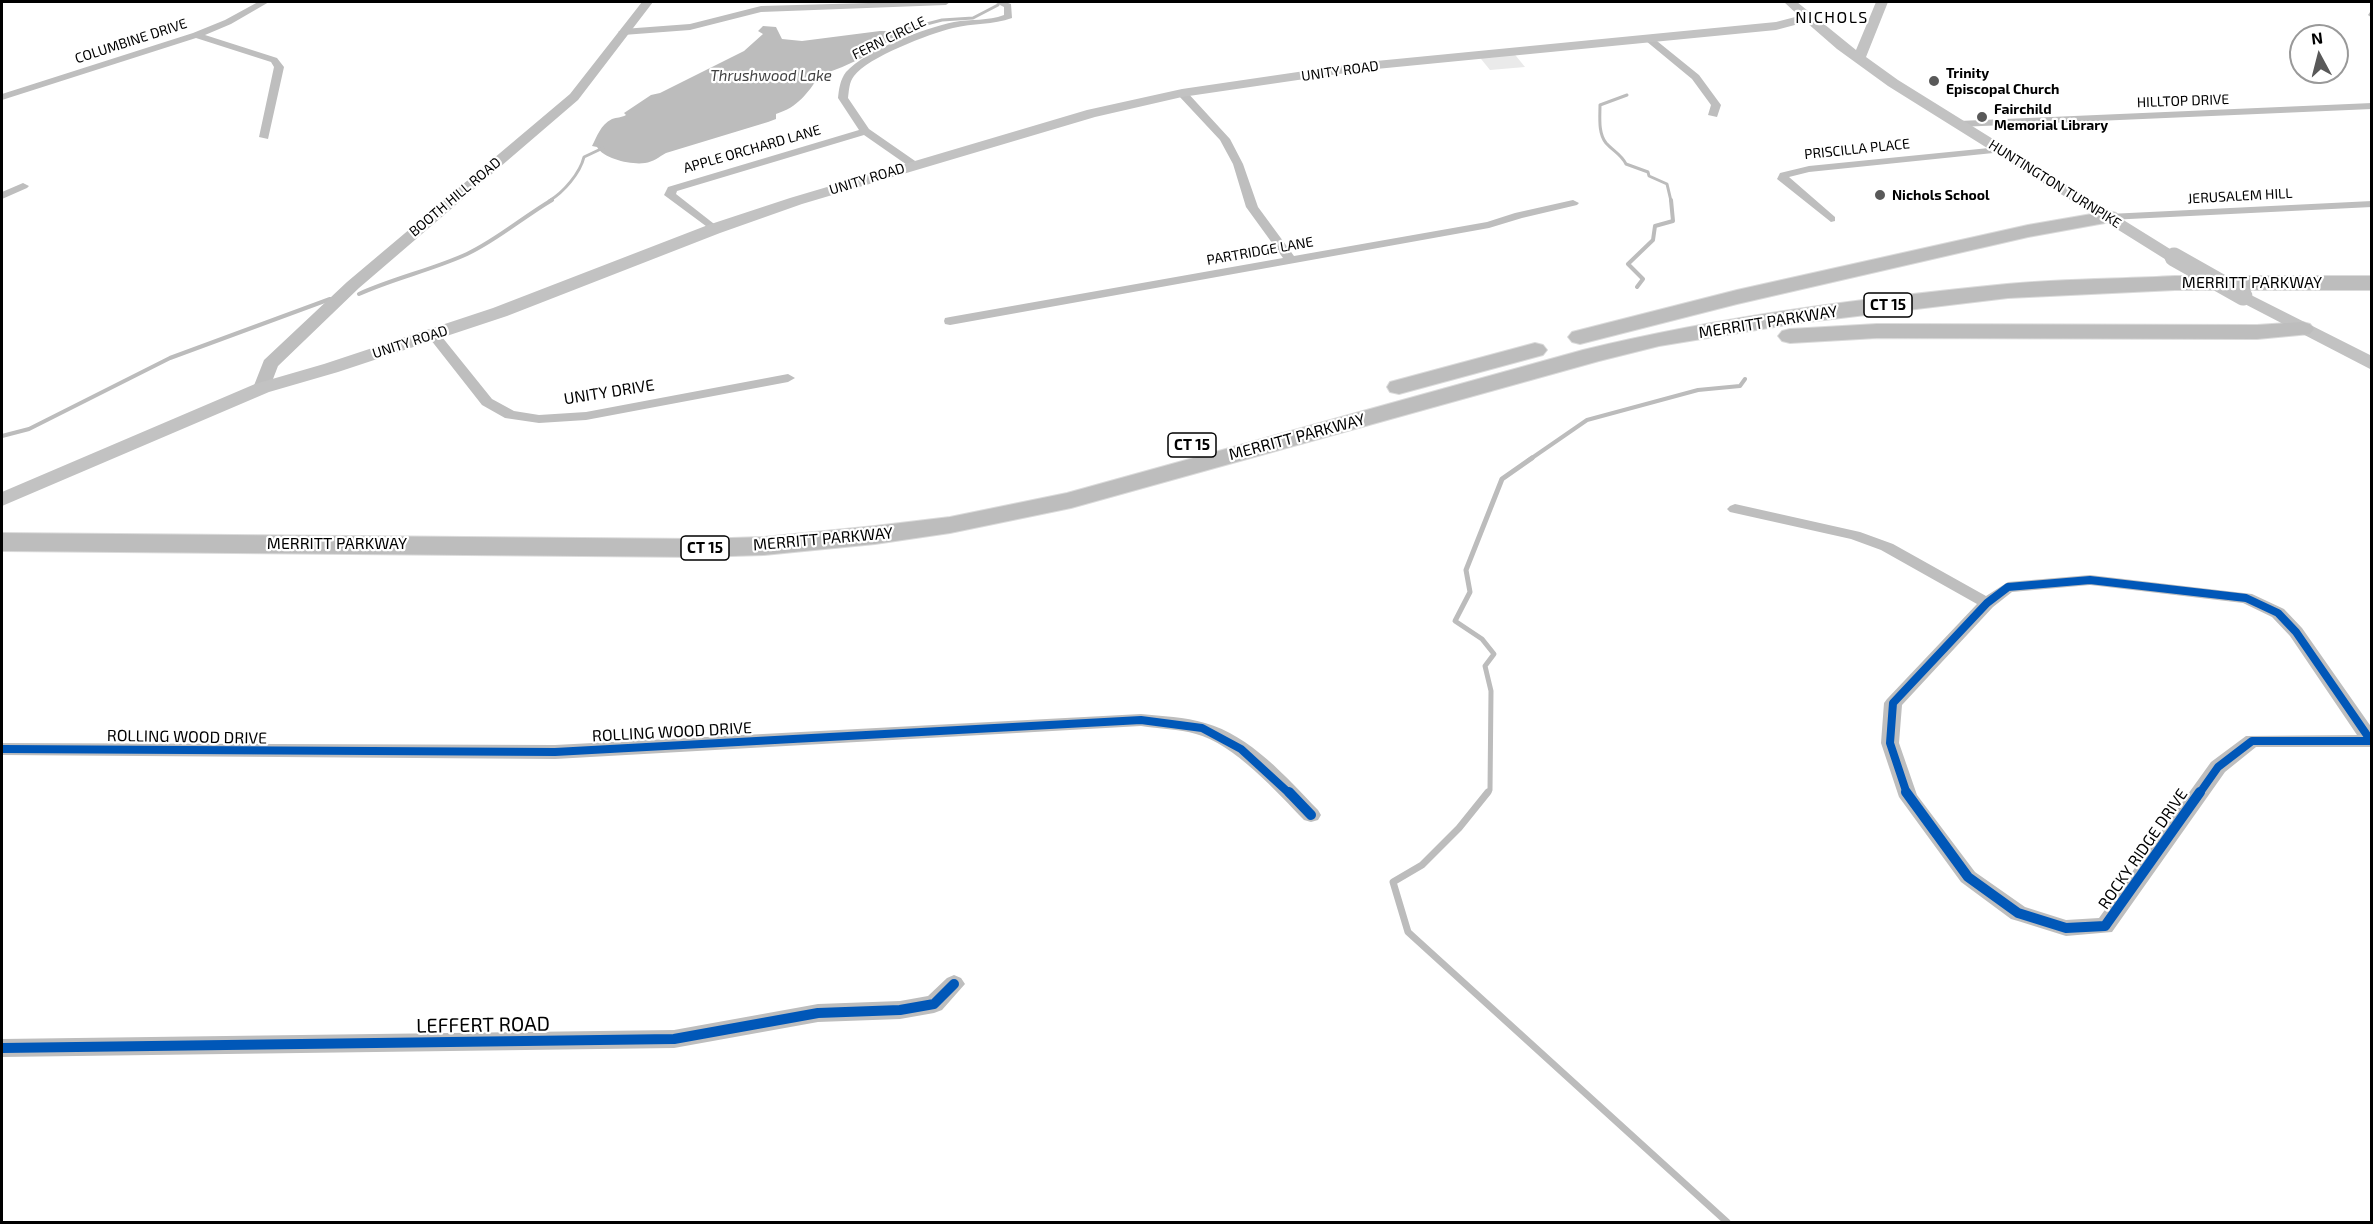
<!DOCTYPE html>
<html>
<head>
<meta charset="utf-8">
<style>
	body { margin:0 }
	#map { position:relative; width:2373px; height:1224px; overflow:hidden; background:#fff; font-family:"Exo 2",sans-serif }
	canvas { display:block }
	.frame { position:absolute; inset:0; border:3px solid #000; pointer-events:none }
	.north { position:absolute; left:2289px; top:24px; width:60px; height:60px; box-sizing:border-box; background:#fff; border:2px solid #999; border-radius:50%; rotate:353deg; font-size:16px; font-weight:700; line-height:24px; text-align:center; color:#000 }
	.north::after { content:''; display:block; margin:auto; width:21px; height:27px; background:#595959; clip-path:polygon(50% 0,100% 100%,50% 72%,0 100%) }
</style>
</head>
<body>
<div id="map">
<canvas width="2373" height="1224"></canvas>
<div class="frame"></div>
<div class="north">N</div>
</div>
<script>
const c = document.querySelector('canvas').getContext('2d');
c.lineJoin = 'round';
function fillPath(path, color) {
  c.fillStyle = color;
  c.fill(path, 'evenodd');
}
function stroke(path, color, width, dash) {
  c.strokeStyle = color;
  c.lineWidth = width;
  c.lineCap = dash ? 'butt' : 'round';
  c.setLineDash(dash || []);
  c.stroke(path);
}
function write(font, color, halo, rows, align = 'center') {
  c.font = font + ' "Exo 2",sans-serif';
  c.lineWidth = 4.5;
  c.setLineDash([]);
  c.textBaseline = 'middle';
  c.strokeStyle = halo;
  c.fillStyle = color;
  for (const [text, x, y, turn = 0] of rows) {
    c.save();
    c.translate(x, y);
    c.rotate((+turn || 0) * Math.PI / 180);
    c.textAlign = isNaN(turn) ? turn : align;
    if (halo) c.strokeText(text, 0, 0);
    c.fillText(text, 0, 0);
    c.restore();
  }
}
const green = new Path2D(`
	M 1512,51 L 1525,67 L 1490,70 L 1477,54 Z`);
const water = new Path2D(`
	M 763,26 L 776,27 L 782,39 L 802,41 L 880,31 L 898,31 L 898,34 L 879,48 L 878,51 C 858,59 841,69 820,75 C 807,94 798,107 776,114 L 776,119 L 768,122 L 666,153 C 659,157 653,162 645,163 C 631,165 604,159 597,147 L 592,146 C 597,137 600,125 612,119 C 617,117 621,118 626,115 L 624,113 L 651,95 L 660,93 L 744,51 L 763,34 L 758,31 Z`);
const streamFar3 = new Path2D(`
	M 892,33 L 942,20 L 973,18 L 998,5
	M 1627,95 L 1600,105 C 1600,117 1598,133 1606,143 C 1613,151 1621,154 1626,164 L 1648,172 L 1649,176 L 1667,184 L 1671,201
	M 549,201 C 564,192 580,173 584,157 L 603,148`);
const streamFar2 = new Path2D(`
	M 1637,287 L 1643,279 L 1628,264 L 1653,240 L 1655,226 L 1673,221 L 1671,200
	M 359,294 C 394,278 432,270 467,254 C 497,240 523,217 552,200
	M 2,436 L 29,429 L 170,358 L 330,299
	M 1529,460 L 1587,420 L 1698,390 L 1740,386 L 1745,379`);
const streamFar1 = new Path2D(`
	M 1487,794 L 1490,790 L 1491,691 L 1485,666 L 1494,654 L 1482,639 L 1455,621 L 1470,592 L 1466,570 L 1502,479 L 1532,458`);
const stream = new Path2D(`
	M 1488,792 L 1459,828 L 1422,865 L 1393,882 L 1408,932 L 1727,1222`);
const minor = new Path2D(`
	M 258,2 L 269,2 L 231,24 L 205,35 L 277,58 L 284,67 L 268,139 L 259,137 L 274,67 L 271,62 L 196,38 L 2,100 L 2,94 L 193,33 L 225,20 Z
	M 904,2 L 950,2 L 946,5 L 761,12 L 690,30 L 623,35 L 618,32 L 623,29 L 690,24 L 761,6 Z
	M 994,2 L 1005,2 L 1011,4 L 1012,18 C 993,25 973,23 953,28 C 929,34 868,57 854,76 C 849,82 849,91 848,98 L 869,129 L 918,163 L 918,167 L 910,167 L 864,135 L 677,191 L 676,194 L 718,227 L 720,229 L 714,232 L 664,195 L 668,187 L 859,130 L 838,98 C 839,89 840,80 846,72 C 866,50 925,28 954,22 C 971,19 988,21 1004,15 L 1004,7 Z
	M 2372,9 L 2372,18 L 2368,15 Z
	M 1646,37 L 1652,37 L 1699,75 L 1721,105 L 1717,117 L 1708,115 L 1711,105 L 1692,79 L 1646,41 Z
	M 1178,91 L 1186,91 L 1230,139 L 1243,164 L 1258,207 L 1294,256 L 1487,222 L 1515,213 L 1573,200 L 1579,203 L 1577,205 L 1522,218 L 1489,228 L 950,325 L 945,324 L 944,321 L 945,318 L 950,317 L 1283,258 L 1246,207 L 1233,164 L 1220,140 L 1178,95 Z
	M 2372,103 L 2372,109 L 1959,127 L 1954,124 L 1959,121 Z
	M 1999,147 L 2004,150 L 2003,152 L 1809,172 L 1789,177 L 1835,217 L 1835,221 L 1831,222 L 1777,179 L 1780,173 L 1809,166 Z
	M 23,183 L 29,186 L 27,188 L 2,199 L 2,192 Z
	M 2372,201 L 2372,207 L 2109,220 L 2103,217 L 2109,214 Z
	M 433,331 L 438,332 L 492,399 L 514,411 L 539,415 L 586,412 L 788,374 L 795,378 L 788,382 L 586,420 L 539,423 L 505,418 L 482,405 L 427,335 Z
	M 1735,504 L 1860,532 L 1893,544 L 1986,596 L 2008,582 L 2090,575 L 2252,594 L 2284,609 L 2302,628 L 2372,728 L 2372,747 L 2256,747 L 2225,772 L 2112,932 L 2066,936 L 2018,921 L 2011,919 L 1961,882 L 1899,797 L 1881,743 L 1884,703 L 1887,699 L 1977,604 L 1881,550 L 1851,539 L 1730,512 L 1727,509 L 1730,506 ZM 2090,585 L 2243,603 L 2272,617 L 2290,636 L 2357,735 L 2246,736 L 2211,762 L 2099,918 L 2066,920 L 2025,907 L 1975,872 L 1917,795 L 1899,743 L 1902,705 L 1993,607 L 2012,592 Z
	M 1141,714 C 1162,716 1185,717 1205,723 C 1251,736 1286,777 1318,810 L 1321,815 L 1318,820 L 1311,822 L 1304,820 C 1278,793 1233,743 1196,734 C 1179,729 1159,729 1141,726 L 555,759 L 2,755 L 2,743 L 555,745 Z
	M 954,975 L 961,978 L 965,984 L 942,1010 L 934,1013 L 900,1019 L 818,1022 L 674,1048 L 2,1057 L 2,1039 L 674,1030 L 818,1004 L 900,1001 L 928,996 L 947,978 Z`);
const tertiary = new Path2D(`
	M 642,2 L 653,2 L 578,100 L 359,288 L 278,366 L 268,392 L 256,392 L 253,388 L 264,360 L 347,282 L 570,94 Z`);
const secondary = new Path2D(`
	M 1784,2 L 1797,2 L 1856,50 L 1876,2 L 1888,2 L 1866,57 L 1898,80 L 2183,257 L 2180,261 L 2168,261 L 1888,86 L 1837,49 L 1806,22 L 1776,30 L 1366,70 L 1182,97 L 1095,117 L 802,204 L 720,233 L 507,316 L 338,372 L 269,392 L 2,506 L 2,492 L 255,384 L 324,364 L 493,308 L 708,225 L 790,198 L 1087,110 L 1182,89 L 1366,62 L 1776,22 L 1799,16 Z
	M 2243,291 L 2372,356 L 2372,370 L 2237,300 L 2234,296 L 2237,292 Z`);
const motorway = new Path2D(`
	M 2109,211 L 2116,213 L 2119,217 L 2116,221 L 2028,237 L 1737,304 L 1580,344 L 1572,342 L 1568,337 L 1572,332 L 1737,290 L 2028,225 Z
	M 2175,276 L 2372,276 L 2372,290 L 2175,290 L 2008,298 L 1799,323 L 1659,346 L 1599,361 L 1071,508 L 950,533 L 875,544 L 764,555 L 698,557 L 2,551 L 2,533 L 698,539 L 764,537 L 875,526 L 950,517 L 1067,493 L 1583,350 C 1722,316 1865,298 2007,284 C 2062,279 2119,279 2175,276 Z
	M 2302,322 L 2310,324 L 2314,329 L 2310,334 L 2257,339 L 1877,338 L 1790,343 L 1782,341 L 1778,336 L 1782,331 L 1790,329 L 1877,324 L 2257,325 Z
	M 1535,343 L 1543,345 L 1547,350 L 1543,355 L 1399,394 L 1390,392 L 1387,387 L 1390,382 Z`);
const secondaryBridge = new Path2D(`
	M 2174,257 L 2243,296`);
const cyclewayFar1 = new Path2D(`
	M 2,749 L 555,752 L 1141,720 L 1202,728 L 1241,749 L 1290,794
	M 1907,794 L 1890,743 L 1893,703 L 1987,603 L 2008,587 L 2090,580 L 2246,598 L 2278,613 L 2296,632 L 2371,741 L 2252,741 L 2218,767 L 2199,794`);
const cycleway = new Path2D(`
	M 1289,792 L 1311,815
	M 1906,792 L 1968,877 L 2018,913 L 2066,928 L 2105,926 L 2200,792
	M 2,1048 L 674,1039 L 818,1013 L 900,1010 L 934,1004 L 954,984`);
const markers = [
	[1934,81,6,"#595959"],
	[1982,117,6,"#595959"],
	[1880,195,6,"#595959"]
];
const farStreetnames = [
	["FERN CIRCLE",889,38,-26],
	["COLUMBINE DRIVE",131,41,-18],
	["UNITY ROAD",1340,71,-8],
	["HILLTOP DRIVE",2183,101,-2],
	["APPLE ORCHARD LANE",752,149,-16],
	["PRISCILLA PLACE",1857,149,-6],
	["UNITY ROAD",867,179,-17],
	["HUNTINGTON TURNPIKE",2055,184,32],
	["JERUSALEM HILL",2240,196,-3],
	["BOOTH HILL ROAD",455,197,-40],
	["PARTRIDGE LANE",1260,251,-10],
	["UNITY ROAD",410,342,-18]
];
const farPoinames = [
	["Trinity",1946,73],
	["Episcopal Church",1946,89],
	["Fairchild",1994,109],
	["Memorial Library",1994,125],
	["Nichols School",1892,195]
];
const farWaternames = [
	["Thrushwood Lake",771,76]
];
const shields = [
	[1888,305,48],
	[1192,445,48],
	[705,548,48]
];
const shieldNames = [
	["CT 15",1888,305],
	["CT 15",1192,445],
	["CT 15",705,548]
];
const farQuarternames = [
	["NICHOLS",1832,18]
];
const streetNames = [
	["MERRITT PARKWAY",2252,283],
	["MERRITT PARKWAY",1768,322,-9],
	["UNITY DRIVE",609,392,-9],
	["MERRITT PARKWAY",1297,437,-15],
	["MERRITT PARKWAY",823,539,-5],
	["MERRITT PARKWAY",337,544],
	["ROLLING WOOD DRIVE",672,732,-3],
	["ROLLING WOOD DRIVE",187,737,1],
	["ROCKY RIDGE DRIVE",2143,849,-55]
];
const nearStreetnames = [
	["LEFFERT ROAD",483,1025,-1]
];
fillPath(green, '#eaeaea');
fillPath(water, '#bcbcbc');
stroke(streamFar3, '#bcbcbc', 3);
stroke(streamFar2, '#bcbcbc', 4);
stroke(streamFar1, '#bcbcbc', 5);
stroke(stream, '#bcbcbc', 7);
stroke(motorway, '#dbdbdb', 2);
fillPath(minor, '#bebebe');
fillPath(tertiary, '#bebebe');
fillPath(secondary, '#c2c2c2');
fillPath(motorway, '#bdbdbd');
stroke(secondaryBridge, '#c2c2c2', 19);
stroke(cyclewayFar1, '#0057b8', 8);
stroke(cycleway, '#0057b8', 10);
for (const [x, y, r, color] of markers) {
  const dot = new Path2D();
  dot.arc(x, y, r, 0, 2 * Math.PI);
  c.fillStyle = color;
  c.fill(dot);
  stroke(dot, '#fff', 2);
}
write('14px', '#000', '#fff', farStreetnames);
write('bold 14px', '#000', '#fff', farPoinames, 'left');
write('italic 15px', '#414141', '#fff', farWaternames);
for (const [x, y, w] of shields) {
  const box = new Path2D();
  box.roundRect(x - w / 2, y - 12, w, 24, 4.5);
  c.fillStyle = '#fff';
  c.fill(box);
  stroke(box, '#000', 1.5);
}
write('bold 15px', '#000', null, shieldNames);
c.letterSpacing = '1.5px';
write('16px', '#000', '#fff', farQuarternames);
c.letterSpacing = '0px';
write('16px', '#000', '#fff', streetNames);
write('20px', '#000', '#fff', nearStreetnames);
</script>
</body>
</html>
